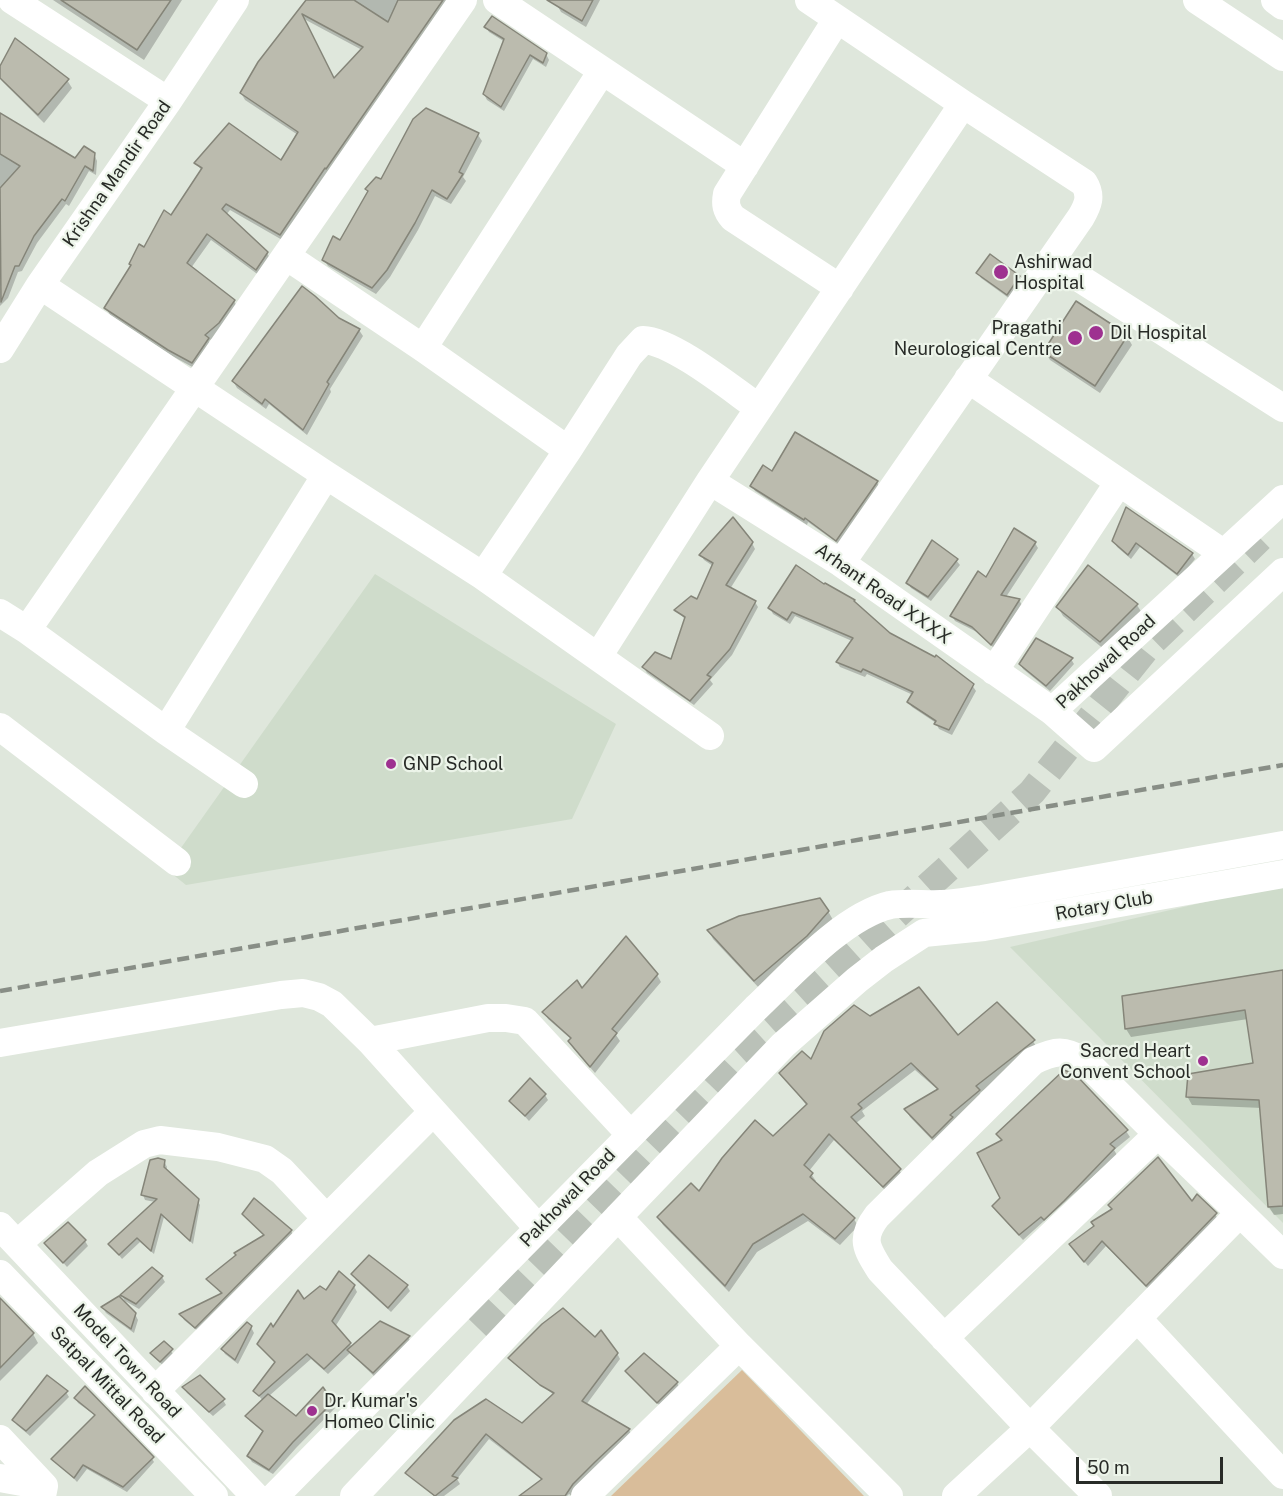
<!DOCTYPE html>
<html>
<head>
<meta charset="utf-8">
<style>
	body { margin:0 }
	#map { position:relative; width:1283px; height:1496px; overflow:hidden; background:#dfe7dc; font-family:"Public Sans",sans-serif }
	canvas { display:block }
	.scale { position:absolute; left:1076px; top:1457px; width:147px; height:27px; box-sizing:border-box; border:3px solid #282b27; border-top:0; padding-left:8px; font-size:18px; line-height:21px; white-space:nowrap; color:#282b27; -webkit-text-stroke:4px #ecf4e9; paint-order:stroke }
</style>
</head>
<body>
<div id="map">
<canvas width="1283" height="1496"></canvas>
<div class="scale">50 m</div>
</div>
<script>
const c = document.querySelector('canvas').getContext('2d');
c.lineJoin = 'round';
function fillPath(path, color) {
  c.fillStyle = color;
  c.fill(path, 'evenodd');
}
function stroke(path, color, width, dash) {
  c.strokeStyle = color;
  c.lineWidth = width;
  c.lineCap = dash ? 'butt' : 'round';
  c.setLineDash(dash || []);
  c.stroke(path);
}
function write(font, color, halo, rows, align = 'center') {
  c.font = font + ' "Public Sans",sans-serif';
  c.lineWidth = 4.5;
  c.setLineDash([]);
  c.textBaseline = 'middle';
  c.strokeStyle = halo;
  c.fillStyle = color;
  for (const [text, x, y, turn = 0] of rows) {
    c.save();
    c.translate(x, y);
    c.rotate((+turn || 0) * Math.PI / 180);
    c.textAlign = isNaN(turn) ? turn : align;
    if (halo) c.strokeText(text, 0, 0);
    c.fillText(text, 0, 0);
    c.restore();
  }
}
const built = new Path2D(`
	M 375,574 L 616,724 L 572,819 L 186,885 L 166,869 Z
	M 1283,884 L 1283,1223 L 1010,947 Z`);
const green = new Path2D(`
	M 742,1370 L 864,1496 L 611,1496 Z`);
const shadow = new Path2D(`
	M 53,0 L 182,0 L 144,60 Z
	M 308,0 L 453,0 L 284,241 L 230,210 L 226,215 L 267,253 L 271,260 L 260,276 L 211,240 L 191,268 L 234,301 L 238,308 L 223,330 L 209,341 L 212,346 L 196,369 L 174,357 L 110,315 L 106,308 L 144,249 L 172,217 L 202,171 L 196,163 L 282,162 L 298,135 L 245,100 L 241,93 ZM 304,19 L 362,50 L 334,81 Z
	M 560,0 L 600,0 L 586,27 L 561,12 L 557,5 Z
	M 486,27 L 546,54 L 549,60 L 546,67 L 533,59 L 504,111 L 487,100 L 484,94 L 505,42 L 489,32 Z
	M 0,69 L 67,80 L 72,88 L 44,123 L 3,82 L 0,78 Z
	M 426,110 L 478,135 L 482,141 L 463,177 L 466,181 L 451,204 L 435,196 L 418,230 L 390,277 L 376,294 L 328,266 L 324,260 L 340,242 L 382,181 Z
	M 0,115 L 75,160 L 94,154 L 97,161 L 96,175 L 89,171 L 69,206 L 66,204 L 37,243 L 22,271 L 18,272 L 8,298 L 0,306 Z
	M 978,273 L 1019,277 L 1022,282 L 1010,299 L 981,278 Z
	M 339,319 L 359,330 L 363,336 L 330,389 L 331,392 L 307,435 L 269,404 L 266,409 L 237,388 L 233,381 Z
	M 1127,336 L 1132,345 L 1100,393 L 1050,360 L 1045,352 Z
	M 773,474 L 877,482 L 880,488 L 840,545 L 808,522 L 807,525 L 755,491 L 752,486 Z
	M 1126,509 L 1192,554 L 1195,559 L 1180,578 L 1140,547 L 1131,559 L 1117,547 L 1114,541 Z
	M 752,543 L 755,549 L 730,589 L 755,602 L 758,607 L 732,655 L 710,680 L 713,684 L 694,705 L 647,673 L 644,668 L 671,661 L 685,619 L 676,610 L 697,601 L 713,566 L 704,560 L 701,555 Z
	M 1035,543 L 1038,548 L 1006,597 L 1019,600 L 1022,605 L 995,649 L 977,632 L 955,621 L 952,616 L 986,579 Z
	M 956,560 L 960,565 L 931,601 L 911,588 L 908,583 Z
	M 796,567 L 889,634 L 972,685 L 976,691 L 952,735 L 939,729 L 936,723 L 912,707 L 908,702 L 913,695 L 867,674 L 865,677 L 840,667 L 837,662 L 852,641 L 795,616 L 790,624 L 773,614 L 770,608 Z
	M 1137,605 L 1142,613 L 1105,650 L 1063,616 L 1058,607 Z
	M 1071,659 L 1074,664 L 1050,691 L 1023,669 L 1020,664 Z
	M 828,911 L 833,920 L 760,989 L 713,939 L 709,931 Z
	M 1283,971 L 1283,1214 L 1274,1215 L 1269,1207 L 1262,1108 L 1192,1105 L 1187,1096 L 1255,1065 L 1248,1019 L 1131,1037 L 1126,1029 Z
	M 657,975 L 661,982 L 616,1035 L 620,1041 L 595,1073 L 574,1049 L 570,1042 L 572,1040 L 548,1019 L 544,1012 L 581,990 Z
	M 870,1018 L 957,1037 L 1033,1041 L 1037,1048 L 980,1093 L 983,1098 L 937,1145 L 910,1117 L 906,1110 L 938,1090 L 915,1070 L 862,1111 L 865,1116 L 855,1124 L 899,1170 L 904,1177 L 888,1193 L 834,1140 L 809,1171 L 816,1181 L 814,1183 L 854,1219 L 858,1226 L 840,1245 L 808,1221 L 757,1252 L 729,1292 L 663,1225 L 658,1217 L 699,1194 L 773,1138 L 807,1106 L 781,1073 L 811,1062 Z
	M 545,1095 L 548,1100 L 529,1121 L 511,1101 Z
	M 1126,1131 L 1130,1137 L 1114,1150 L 1117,1155 L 1023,1240 L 997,1212 L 994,1206 L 1002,1199 L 1002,1141 L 998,1134 Z
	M 164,1161 L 167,1167 L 166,1171 L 197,1200 L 200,1205 L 193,1244 L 164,1217 L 154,1254 L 140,1242 L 122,1259 L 110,1244 L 155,1202 L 145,1200 L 143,1195 Z
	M 1192,1203 L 1215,1214 L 1218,1219 L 1149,1290 L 1106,1246 L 1088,1266 L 1071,1245 L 1095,1227 L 1113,1210 L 1110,1205 Z
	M 244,1214 L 291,1231 L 294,1236 L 199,1332 L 184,1320 L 181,1315 L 222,1295 L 208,1279 L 264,1236 Z
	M 85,1241 L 88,1246 L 67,1267 L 46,1243 Z
	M 353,1274 L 407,1286 L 410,1291 L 391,1312 L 356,1280 Z
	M 162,1277 L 165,1282 L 139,1309 L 125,1301 L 122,1296 Z
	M 354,1286 L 357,1292 L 335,1327 L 352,1347 L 408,1337 L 411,1342 L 376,1378 L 350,1353 L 328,1374 L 311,1359 L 269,1396 L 297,1418 L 332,1403 L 335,1408 L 296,1448 L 273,1474 L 252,1462 L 248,1456 L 264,1433 L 250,1421 L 247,1416 L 263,1401 L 255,1391 L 276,1364 L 259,1344 L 304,1301 L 326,1292 Z
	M 0,1300 L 33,1334 L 38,1343 L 0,1381 Z
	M 103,1308 L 135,1314 L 138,1320 L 134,1333 L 106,1313 Z
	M 251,1327 L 254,1333 L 238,1364 L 225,1354 L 222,1349 Z
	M 595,1340 L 617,1353 L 620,1359 L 586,1405 L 629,1430 L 632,1435 L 572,1496 L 569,1494 L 567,1496 L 522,1496 L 542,1480 L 489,1439 L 457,1479 L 460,1484 L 444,1496 L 434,1496 L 412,1477 L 455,1421 L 522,1425 L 554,1395 L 513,1363 L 510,1358 Z
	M 164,1343 L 175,1356 L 164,1367 L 152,1353 Z
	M 644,1355 L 677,1383 L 680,1388 L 661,1407 L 627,1371 Z
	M 184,1388 L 223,1400 L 226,1405 L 213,1416 L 187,1393 Z
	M 66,1392 L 69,1397 L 30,1436 L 17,1425 L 14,1420 Z
	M 75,1398 L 151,1457 L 154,1462 L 127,1492 L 87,1469 L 77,1482 L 63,1467 L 96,1416 L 78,1403 Z`);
const building = new Path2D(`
	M 61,0 L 171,0 L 137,50 Z
	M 306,0 L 354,0 L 388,22 L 398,0 L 443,0 L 326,169 L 325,168 L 280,235 L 226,204 L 222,209 L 268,252 L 256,270 L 207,234 L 187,263 L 235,300 L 219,323 L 205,335 L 209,338 L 192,363 L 168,350 L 104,308 L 131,265 L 129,264 L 139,244 L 144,247 L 164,210 L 171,215 L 202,168 L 194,163 L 229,123 L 281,160 L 298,132 L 240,93 L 258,62 ZM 302,14 L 363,47 L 334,78 Z
	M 547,0 L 593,0 L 582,21 Z
	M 492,16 L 547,53 L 543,63 L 530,55 L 501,107 L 483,94 L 504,39 L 484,27 Z
	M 15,38 L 69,79 L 38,115 L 0,78 L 0,66 Z
	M 426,108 L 479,133 L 459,172 L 463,174 L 447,199 L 432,190 L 415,223 L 387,270 L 372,288 L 322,260 L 333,236 L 340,240 L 368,191 L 365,189 L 376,177 L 381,179 L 413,119 Z
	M 0,113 L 75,158 L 84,146 L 95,153 L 93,171 L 85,166 L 65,201 L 62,199 L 34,236 L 19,266 L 15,266 L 1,302 L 0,188 L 20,166 L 0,154 Z
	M 990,254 L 1020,276 L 1007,295 L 976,273 Z
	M 302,286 L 315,296 L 339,318 L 360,329 L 327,382 L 329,384 L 303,430 L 265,399 L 262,404 L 232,381 Z
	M 1076,301 L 1128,335 L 1095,386 L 1043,352 Z
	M 795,432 L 878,481 L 836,541 L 805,518 L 804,520 L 750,486 L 763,465 L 772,471 Z
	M 1126,507 L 1193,553 L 1177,574 L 1136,543 L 1128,555 L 1112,541 Z
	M 733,517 L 753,542 L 726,585 L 756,601 L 730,649 L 707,675 L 711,677 L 690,701 L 642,667 L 655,652 L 671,659 L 685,617 L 674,610 L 691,596 L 697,599 L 713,563 L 699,555 Z
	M 1014,528 L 1036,542 L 1001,595 L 1020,599 L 991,645 L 972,627 L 950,616 L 978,571 L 986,577 Z
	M 932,540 L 958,559 L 928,597 L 906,583 Z
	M 796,565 L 824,584 L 825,583 L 855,600 L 854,601 L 890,633 L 935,657 L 936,655 L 974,684 L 949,730 L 934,724 L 936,721 L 907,702 L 913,692 L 863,669 L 861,672 L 836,662 L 853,638 L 792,612 L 787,620 L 768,608 Z
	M 1088,565 L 1138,604 L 1100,642 L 1056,607 Z
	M 1036,638 L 1073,658 L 1046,686 L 1019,664 Z
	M 820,898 L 829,911 L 807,936 L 754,981 L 707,930 L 739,916 Z
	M 626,936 L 658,974 L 612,1029 L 617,1033 L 590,1067 L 568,1041 L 571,1038 L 542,1012 L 577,980 L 582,988 Z
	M 1283,970 L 1283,1206 L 1268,1207 L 1259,1100 L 1186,1097 L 1188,1074 L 1253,1063 L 1245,1010 L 1125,1029 L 1122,996 Z
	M 919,987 L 958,1035 L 997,1002 L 1035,1040 L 976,1086 L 980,1090 L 950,1115 L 953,1117 L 932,1138 L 904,1109 L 938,1089 L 911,1063 L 858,1104 L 862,1108 L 851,1117 L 901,1169 L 883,1187 L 829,1134 L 804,1165 L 813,1173 L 810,1177 L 855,1218 L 835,1239 L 803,1214 L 753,1244 L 725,1286 L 657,1217 L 691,1183 L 699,1191 L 722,1158 L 755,1120 L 773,1136 L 807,1104 L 779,1073 L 802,1051 L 811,1059 L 824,1031 L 854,1005 L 870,1016 Z
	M 1064,1070 L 1076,1075 L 1128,1130 L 1110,1144 L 1115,1148 L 1064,1201 L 1044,1220 L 1041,1217 L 1019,1235 L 992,1206 L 1000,1198 L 977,1153 L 1002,1140 L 996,1134 Z
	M 530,1078 L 546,1094 L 525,1116 L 509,1101 Z
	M 1158,1157 L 1192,1201 L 1197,1194 L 1217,1213 L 1146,1286 L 1102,1241 L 1084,1262 L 1069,1244 L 1094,1226 L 1091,1222 L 1112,1209 L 1108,1205 Z
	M 158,1158 L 165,1160 L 164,1167 L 199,1199 L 190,1241 L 161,1214 L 151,1251 L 137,1238 L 119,1255 L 108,1244 L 157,1199 L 141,1195 L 150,1160 Z
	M 254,1198 L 292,1230 L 195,1328 L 179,1314 L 222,1293 L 206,1279 L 236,1255 L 234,1253 L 264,1235 L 242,1214 Z
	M 68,1222 L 86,1240 L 63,1263 L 44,1243 Z
	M 369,1255 L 408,1285 L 388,1308 L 351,1274 Z
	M 152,1267 L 163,1276 L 136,1304 L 120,1295 Z
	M 339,1271 L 355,1285 L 332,1321 L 351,1343 L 324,1369 L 307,1354 L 259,1396 L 253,1391 L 275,1362 L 257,1344 L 271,1323 L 273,1327 L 298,1290 L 304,1299 L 320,1286 L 326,1290 Z
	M 119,1296 L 136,1313 L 131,1329 L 101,1307 Z
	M 0,1298 L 34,1333 L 0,1368 Z
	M 563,1308 L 595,1337 L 601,1330 L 618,1353 L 582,1401 L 630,1429 L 595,1462 L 573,1484 L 565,1496 L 519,1496 L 542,1479 L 486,1434 L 452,1476 L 458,1478 L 435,1496 L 405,1473 L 454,1420 L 486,1399 L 522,1423 L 554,1393 L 540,1385 L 508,1358 L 542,1324 Z
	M 380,1321 L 410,1336 L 373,1373 L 347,1350 Z
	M 247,1322 L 252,1326 L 235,1360 L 221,1349 Z
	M 164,1341 L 173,1349 L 160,1362 L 150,1353 Z
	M 644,1353 L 678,1382 L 657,1403 L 625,1371 Z
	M 47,1375 L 68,1391 L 26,1431 L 12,1420 Z
	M 200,1375 L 225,1399 L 209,1412 L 182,1387 Z
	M 85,1386 L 154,1457 L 123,1487 L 83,1465 L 74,1478 L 51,1459 L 95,1415 L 74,1398 Z
	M 323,1387 L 333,1402 L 293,1442 L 269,1470 L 247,1456 L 263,1431 L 245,1416 L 268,1394 L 296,1416 Z`);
const minorTunnel = new Path2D(`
	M 478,1328 L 737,1060 L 1032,792 L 1148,646 L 1260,538`);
const minor = new Path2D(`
	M 12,0 L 168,101
	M 497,0 L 745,166
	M 809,0 L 963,104 L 1084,183 C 1092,196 1088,205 1081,217 L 841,563
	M 1197,0 L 1283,57
	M 1275,0 L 1283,6
	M 837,19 L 727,194 C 725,204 726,210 733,218 L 840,288
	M 286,256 L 423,348 L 568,450
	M 1051,260 L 1283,408
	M 40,285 L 326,475 L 483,576 L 710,736
	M 423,348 L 602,71
	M 0,349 L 40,285 L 168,101 L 235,0
	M 968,379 L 1223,553
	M 710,481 L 841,563 L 1052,711 L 1094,748 L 1283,572
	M 483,576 L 568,450 L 629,355 L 643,340 C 673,341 733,390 759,408
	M 0,613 L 27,630 L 166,731 L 244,784
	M 27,630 L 463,0
	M 599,655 L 710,481 L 963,104
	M 994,671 L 1119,482
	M 1052,711 L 1283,499
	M 0,727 L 177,862
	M 166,731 L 326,475
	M 370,1041 L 488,1018 L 506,1018 L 525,1021 L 630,1134
	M 0,1043 L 281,995 L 303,993 L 319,997 L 332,1004 L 370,1041 L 538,1228
	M 618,1217 L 739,1346
	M 0,1226 L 255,1496
	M 17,1244 L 98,1173 L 144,1144 L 160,1140 L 218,1147 L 265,1159 L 282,1171 L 326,1218
	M 0,1274 L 214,1496
	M 1137,1318 L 1283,1475
	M 944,1338 L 1158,1134
	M 155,1391 L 433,1112
	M 0,1439 L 44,1486 L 42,1496
	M 0,1478 L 44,1486
	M 275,1496 L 756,1008 C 791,975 843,916 890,905 C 906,902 925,905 941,904 C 955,904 969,901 982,899 L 1283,845
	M 354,1496 L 618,1217 L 783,1045 L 857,980 L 884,959 L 924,933 L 984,927 L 1283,874
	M 585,1496 L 739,1346 L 889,1496
	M 956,1496 L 1030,1428 L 1240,1213 L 1283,1255
	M 1098,1496 L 1030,1428 L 880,1270 C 866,1248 860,1238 877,1216 L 1033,1061 C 1056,1050 1064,1049 1086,1062 L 1158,1134 L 1240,1213`);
const rail = new Path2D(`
	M 0,991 L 1283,765`);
const markers = [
	[1001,272,8,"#9e3190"],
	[1096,333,8,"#9e3190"],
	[1075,338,8,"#9e3190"],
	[391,764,6,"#9e3190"],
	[1203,1061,6,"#9e3190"],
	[312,1411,6,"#9e3190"]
];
const streetNames = [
	["Krishna Mandir Road",117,174,-55],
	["Arhant Road XXXX",883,594,35],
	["Pakhowal Road",1106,662,-43],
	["Rotary Club",1104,906,-10],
	["Pakhowal Road",568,1198,-46],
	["Model Town Road",127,1361,47],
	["Satpal Mittal Road",107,1385,46]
];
const poiNames = [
	["Ashirwad",1014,262],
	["Hospital",1014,283],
	["Pragathi",1062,328,"right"],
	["Neurological Centre",1062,349,"right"],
	["Dil Hospital",1110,333],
	["GNP School",403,764],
	["Sacred Heart",1191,1051,"right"],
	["Convent School",1191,1072,"right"],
	["Dr. Kumar's",324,1401],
	["Homeo Clinic",324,1422]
];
fillPath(built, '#cfdccb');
fillPath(green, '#d9bd9a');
fillPath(shadow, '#0003');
fillPath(building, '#bbbbae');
stroke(building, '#858579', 1.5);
stroke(minorTunnel, '#bac1b8', 28, [28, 14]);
stroke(minor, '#fff', 28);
stroke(rail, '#888e86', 4.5, [12, 6]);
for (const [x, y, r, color] of markers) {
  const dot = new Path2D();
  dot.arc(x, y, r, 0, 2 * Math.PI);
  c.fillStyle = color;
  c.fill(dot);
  stroke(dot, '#ecf4e9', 2);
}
write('18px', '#282b27', '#ecf4e9', streetNames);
write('18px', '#282b27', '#ecf4e9', poiNames, 'left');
</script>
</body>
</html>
